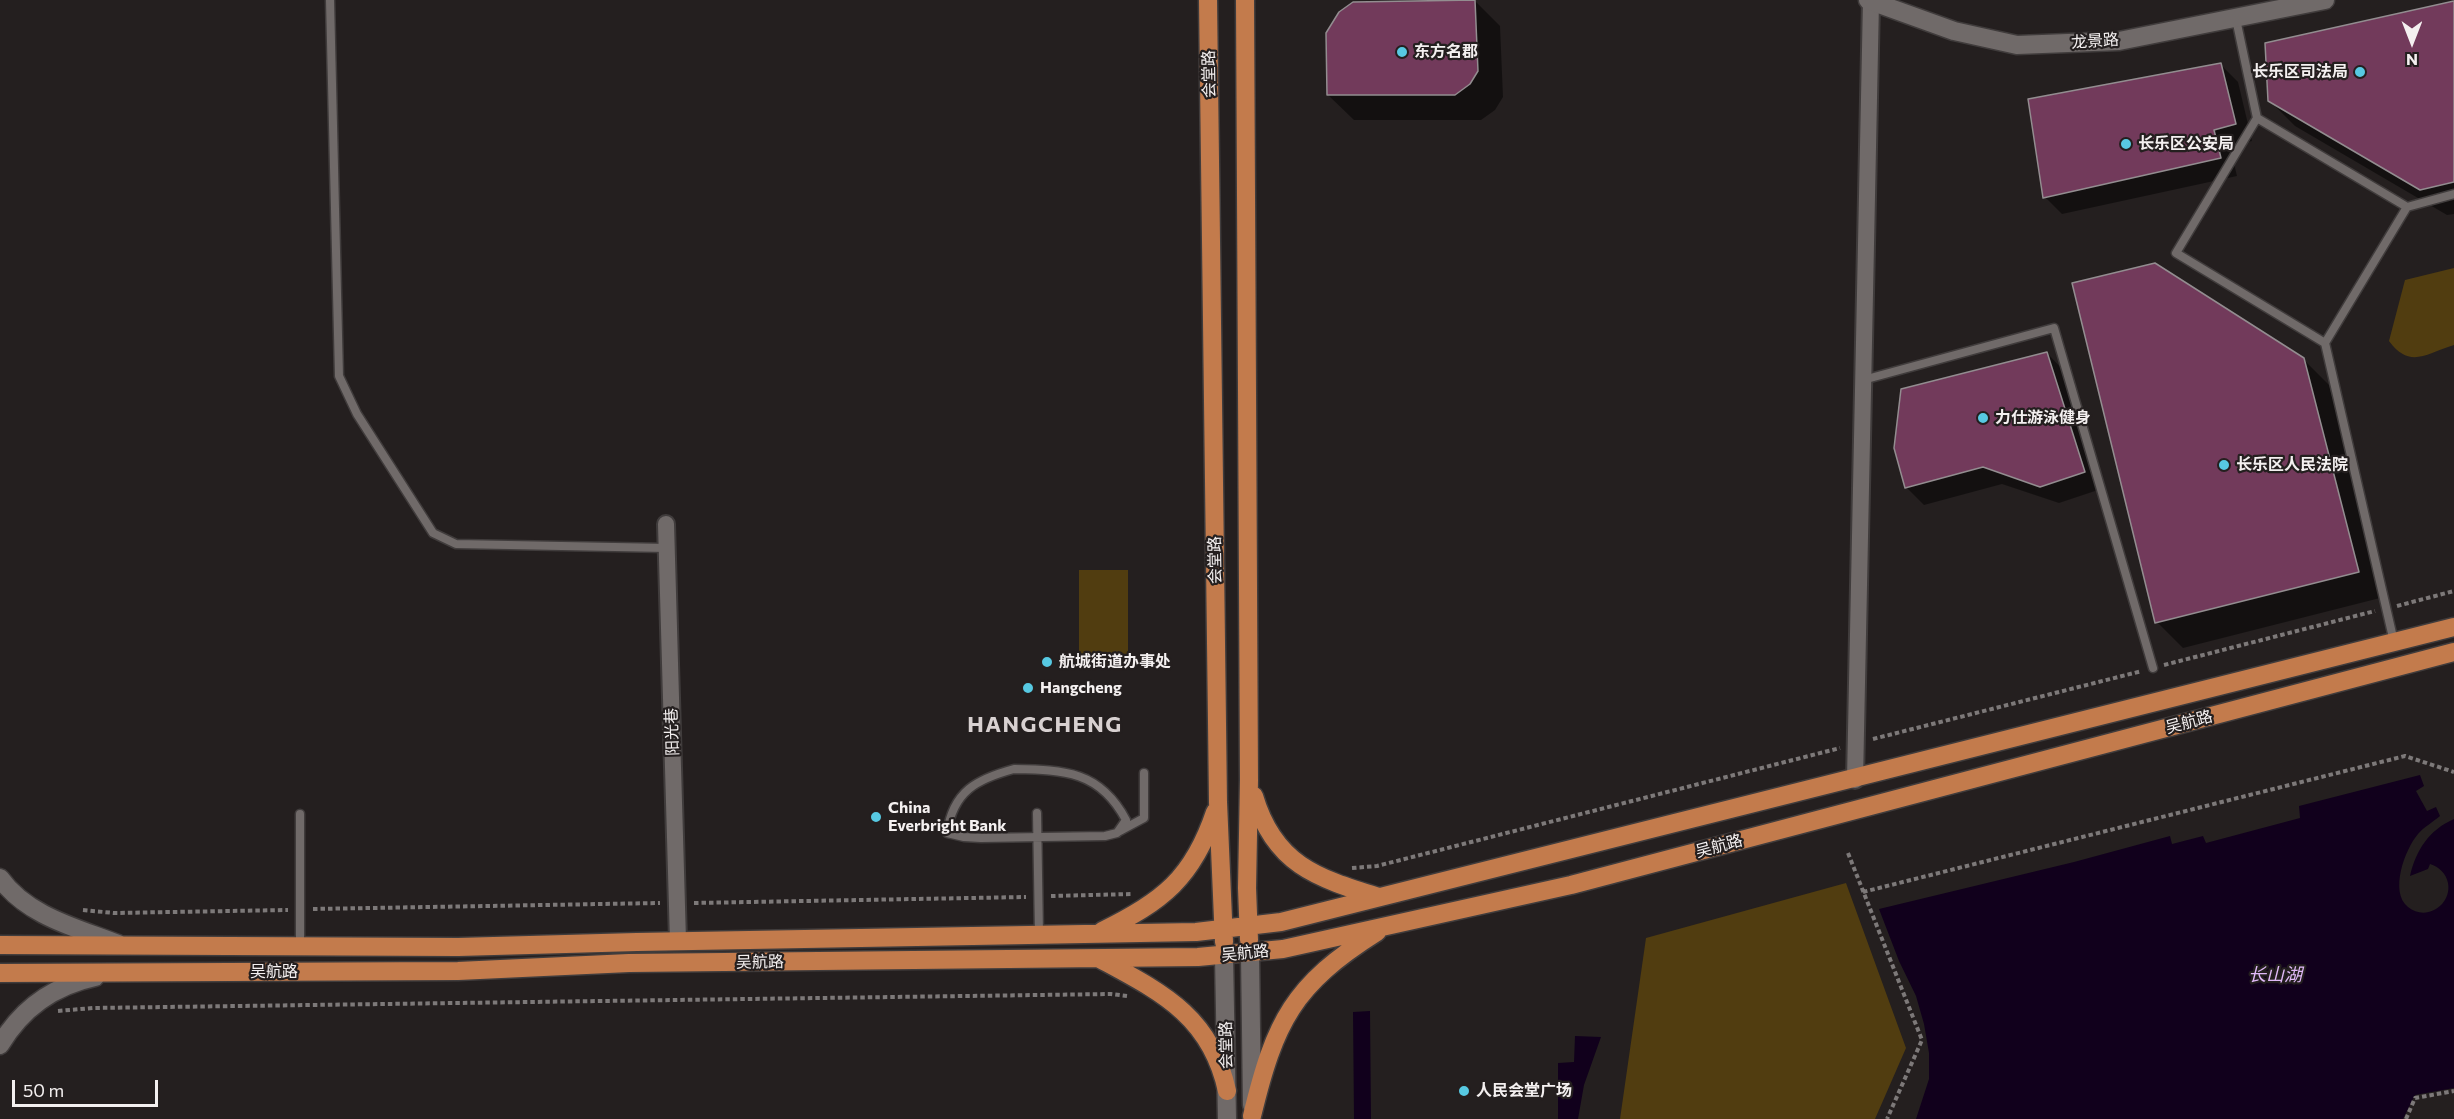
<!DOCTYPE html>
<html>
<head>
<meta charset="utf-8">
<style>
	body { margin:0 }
	#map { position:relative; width:2454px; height:1119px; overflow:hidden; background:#241f1f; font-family:Commissioner,sans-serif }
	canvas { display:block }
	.north { position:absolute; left:2382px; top:12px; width:60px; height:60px; -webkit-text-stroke:4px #241f1f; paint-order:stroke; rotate:180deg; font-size:16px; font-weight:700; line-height:24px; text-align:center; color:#f4f0f0 }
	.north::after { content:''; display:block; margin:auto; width:21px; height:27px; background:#f4f0f0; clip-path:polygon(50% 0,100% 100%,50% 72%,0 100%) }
	.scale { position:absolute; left:12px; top:1080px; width:146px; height:27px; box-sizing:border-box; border:3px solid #f4f0f0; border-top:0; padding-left:8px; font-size:18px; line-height:21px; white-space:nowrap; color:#f4f0f0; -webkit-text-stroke:4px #241f1f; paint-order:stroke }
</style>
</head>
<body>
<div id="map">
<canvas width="2454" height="1119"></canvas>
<div class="north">N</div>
<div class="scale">50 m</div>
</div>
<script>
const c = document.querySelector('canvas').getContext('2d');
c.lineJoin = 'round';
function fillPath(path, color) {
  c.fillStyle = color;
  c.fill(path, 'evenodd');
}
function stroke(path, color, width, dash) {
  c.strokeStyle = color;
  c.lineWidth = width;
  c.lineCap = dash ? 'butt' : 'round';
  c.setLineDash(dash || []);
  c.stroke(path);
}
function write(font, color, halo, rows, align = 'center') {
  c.font = font + ' Commissioner,"Noto Sans SC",sans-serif';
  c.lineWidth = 4.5;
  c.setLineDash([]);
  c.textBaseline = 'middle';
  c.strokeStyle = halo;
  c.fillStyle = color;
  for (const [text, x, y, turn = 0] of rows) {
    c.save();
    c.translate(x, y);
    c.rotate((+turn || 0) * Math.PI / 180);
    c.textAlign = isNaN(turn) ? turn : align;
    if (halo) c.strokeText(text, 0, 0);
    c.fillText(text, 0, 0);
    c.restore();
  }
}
const green = new Path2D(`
	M 2454,268 L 2454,345 C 2425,354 2410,369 2389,341 L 2405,280 Z
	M 1079,570 L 1128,570 L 1128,666 L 1079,666 Z
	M 1846,883 L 1906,1048 L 1875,1119 L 1620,1119 L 1646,938 Z`);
const water = new Path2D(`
	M 2420,775 L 2424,786 L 2416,791 L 2427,811 L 2436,807 L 2440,816 C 2433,822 2424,827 2418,834 C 2405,849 2389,892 2408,907 C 2426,922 2452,905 2448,883 C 2446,873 2439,867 2430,864 L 2428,869 L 2410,876 C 2416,850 2429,830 2454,819 L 2454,1088 L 2415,1095 L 2403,1119 L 1916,1119 L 1929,1079 L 1929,1053 L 1924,1024 L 1916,996 L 1899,961 L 1879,909 L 2074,862 L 2170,836 L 2172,844 L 2203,836 L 2206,843 L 2300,818 L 2299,806 Z
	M 1370,1011 L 1371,1119 L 1354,1119 L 1353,1012 Z
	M 1575,1036 L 1601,1037 L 1584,1085 L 1578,1119 L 1558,1119 L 1558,1063 L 1574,1062 Z`);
const shadow = new Path2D(`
	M 1475,1 L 1500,26 L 1503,97 L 1495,110 L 1481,120 L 1354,120 L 1328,95 Z
	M 2454,2 L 2454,214 L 2447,215 L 2295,126 L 2269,100 Z
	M 2220,64 L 2238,82 L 2252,141 L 2230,147 L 2237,176 L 2062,214 L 2045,197 Z
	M 2047,353 L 2064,371 L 2101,489 L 2059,503 L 2002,484 L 1924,505 L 1906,487 Z
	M 2303,359 L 2329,385 L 2384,597 L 2183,648 L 2157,622 Z`);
const building = new Path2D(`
	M 1475,0 L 1478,71 L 1470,84 L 1455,95 L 1327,95 L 1326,33 L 1339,12 L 1353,2 Z
	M 2454,1 L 2454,182 L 2420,190 L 2268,101 L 2265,43 Z
	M 2221,63 L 2236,124 L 2214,130 L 2221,158 L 2043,198 L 2028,99 Z
	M 2155,263 L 2304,358 L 2359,572 L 2155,623 L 2072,283 Z
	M 2047,352 L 2085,472 L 2040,487 L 1983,467 L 1905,488 L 1894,448 L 1901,389 Z`);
const path = new Path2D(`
	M 2397,606 L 2454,591
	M 2164,665 L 2375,611
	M 1873,739 L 2142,671
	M 1848,853 L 1922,1040 L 1887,1119
	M 1352,868 L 1377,866 L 1840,748
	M 1863,892 L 2405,756 L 2454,772
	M 1051,896 L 1131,894
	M 694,903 L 1026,897
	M 313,909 L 660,903
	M 83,910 L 114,913 L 288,910
	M 58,1011 L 93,1008 L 1111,994 L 1127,996
	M 2406,1119 L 2415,1098 L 2454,1091`);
const lane = new Path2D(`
	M 330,0 L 339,376 L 357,414 L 433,533 L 456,544 L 667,548
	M 2236,19 L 2257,118
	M 2257,118 L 2407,207 L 2325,343 L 2176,253 Z
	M 2407,207 L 2454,194
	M 2325,343 L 2394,642
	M 1863,380 L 2054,328 L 2153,668
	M 1014,769 C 1065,770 1100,771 1126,820 L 1117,833 L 1105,836 L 981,838 L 964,837 L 947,833 C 953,791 977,779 1014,769 Z
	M 1037,813 L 1039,935
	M 300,814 L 300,946
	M 1118,832 L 1144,818 L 1144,773`);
const street = new Path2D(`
	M 666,524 L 678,941
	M 1855,780 L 1871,1`);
const secondary = new Path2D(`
	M 1868,0 L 1954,31 L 2017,45 L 2119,41 L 2325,0
	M 0,878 C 27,916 77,928 118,944
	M 1250,954 L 1252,1105
	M 1224,956 L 1227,1119
	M 0,1045 C 22,1008 53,986 95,977`);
const primary = new Path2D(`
	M 1208,0 L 1218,802 L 1224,942
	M 1245,0 L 1249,780 L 1247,888 L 1249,940
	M 1254,796 C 1274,864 1316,878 1379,897
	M 1102,931 C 1162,902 1193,878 1215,812
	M 0,945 L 458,947 L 637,942 L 1196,932 L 1281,922 L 2454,627
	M 1100,959 C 1161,992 1211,1016 1227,1091
	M 0,973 L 458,971 L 629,963 L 1198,957 L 1283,949 L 1571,885 L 2454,652
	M 1252,1116 C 1275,1021 1293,985 1377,932`);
const markers = [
	[1402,52,6,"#57c9e2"],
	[2360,72,6,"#57c9e2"],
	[2126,144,6,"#57c9e2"],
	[1983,418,6,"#57c9e2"],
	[2224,465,6,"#57c9e2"],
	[1047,662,6,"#57c9e2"],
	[1028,688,6,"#57c9e2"],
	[876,817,6,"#57c9e2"],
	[1464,1091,6,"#57c9e2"]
];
const streetNames = [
	["龙景路",2095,41,-4],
	["会堂路",1209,74,-91],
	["会堂路",1215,560,-91],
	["吴航路",2189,722,-15],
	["阳光巷",672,732,-92],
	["吴航路",1719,846,-15],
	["吴航路",1245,953,-6],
	["吴航路",760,962,-1],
	["吴航路",274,972],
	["会堂路",1226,1045,-91]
];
const poiNames = [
	["东方名郡",1414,52],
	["长乐区司法局",2348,72,"right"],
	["长乐区公安局",2138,144],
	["力仕游泳健身",1995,418],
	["长乐区人民法院",2236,465],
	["航城街道办事处",1059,662],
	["Hangcheng",1040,688],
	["China",888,808],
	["Everbright Bank",888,826],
	["人民会堂广场",1476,1091]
];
const waterNames = [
	["长山湖",2275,975]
];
const districtNames = [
	["HANGCHENG",1045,725]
];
fillPath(green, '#513d10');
fillPath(water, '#11001c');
fillPath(shadow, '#0007');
fillPath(building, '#723a5b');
stroke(building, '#938d90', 1.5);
stroke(lane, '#403c3c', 11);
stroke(street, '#403c3c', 20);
stroke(secondary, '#403c3c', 21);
stroke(primary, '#403c3c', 21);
stroke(path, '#7d7979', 4, [4.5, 3]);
stroke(lane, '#706a69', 8);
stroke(street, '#706a69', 16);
stroke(secondary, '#706a69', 18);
stroke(primary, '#c37b4c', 18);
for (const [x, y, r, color] of markers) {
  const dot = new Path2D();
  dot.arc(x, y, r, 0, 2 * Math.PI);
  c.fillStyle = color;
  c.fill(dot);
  stroke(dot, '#241f1f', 2);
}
write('16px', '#f4f0f0', '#241f1f', streetNames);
write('bold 16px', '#f4f0f0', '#241f1f', poiNames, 'left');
write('italic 18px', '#e0b9f7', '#241f1f', waterNames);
c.letterSpacing = '1.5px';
write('bold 22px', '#d8d1d1', '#241f1f', districtNames);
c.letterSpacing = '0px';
</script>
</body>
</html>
